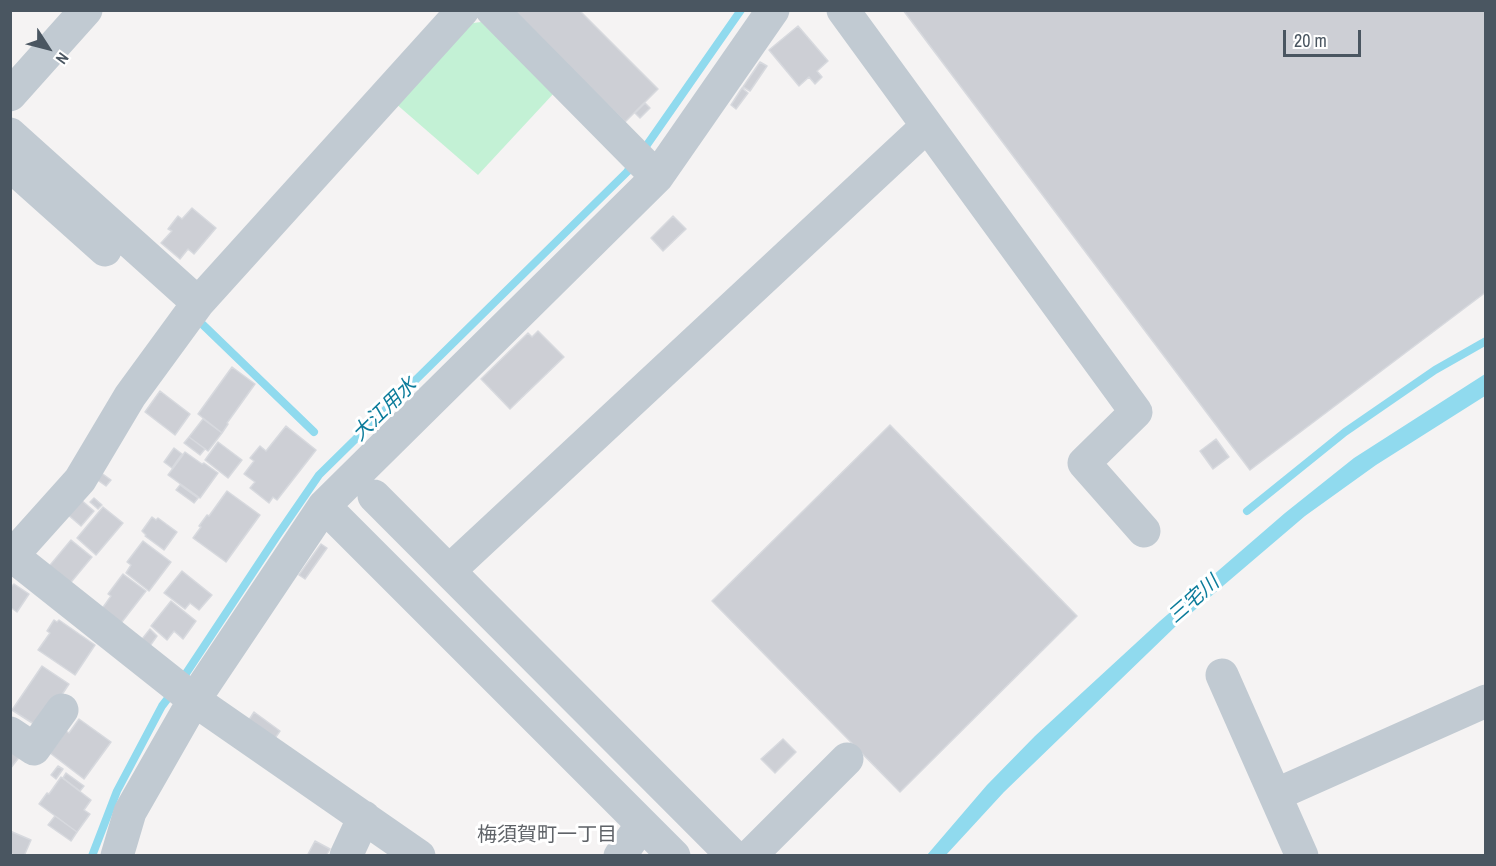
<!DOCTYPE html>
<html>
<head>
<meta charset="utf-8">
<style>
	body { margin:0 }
	#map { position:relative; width:1496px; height:866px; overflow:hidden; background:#f5f3f3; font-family:"Archivo Narrow",sans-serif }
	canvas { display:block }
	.frame { position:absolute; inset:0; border:12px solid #4a5661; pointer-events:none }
	.north { position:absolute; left:18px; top:18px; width:60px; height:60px; -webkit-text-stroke:4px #fff; paint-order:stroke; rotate:126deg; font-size:16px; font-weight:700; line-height:24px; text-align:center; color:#4a5661 }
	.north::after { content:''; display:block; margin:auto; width:21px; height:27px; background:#4a5661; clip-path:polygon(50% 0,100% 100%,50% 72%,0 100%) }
	.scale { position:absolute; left:1283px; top:30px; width:78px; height:27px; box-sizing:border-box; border:3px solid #4a5661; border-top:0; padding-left:8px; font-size:18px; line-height:21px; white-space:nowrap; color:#4a5661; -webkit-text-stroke:4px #fff; paint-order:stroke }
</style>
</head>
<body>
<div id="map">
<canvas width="1496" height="866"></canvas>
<div class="frame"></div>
<div class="north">N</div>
<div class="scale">20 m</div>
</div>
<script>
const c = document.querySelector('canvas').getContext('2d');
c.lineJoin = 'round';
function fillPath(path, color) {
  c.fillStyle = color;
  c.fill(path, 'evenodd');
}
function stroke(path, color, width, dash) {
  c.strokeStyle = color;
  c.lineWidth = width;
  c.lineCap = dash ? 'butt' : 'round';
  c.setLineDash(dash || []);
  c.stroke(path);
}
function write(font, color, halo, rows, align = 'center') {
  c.font = font + ' "Archivo Narrow","Noto Sans JP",sans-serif';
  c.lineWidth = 6;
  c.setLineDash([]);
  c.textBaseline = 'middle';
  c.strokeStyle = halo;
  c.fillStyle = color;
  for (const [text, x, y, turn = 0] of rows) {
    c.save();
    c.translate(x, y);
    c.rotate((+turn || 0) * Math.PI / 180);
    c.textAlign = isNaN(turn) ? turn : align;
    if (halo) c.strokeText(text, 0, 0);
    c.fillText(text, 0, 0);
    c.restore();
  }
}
const green = new Path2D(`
	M 481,22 L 555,92 L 478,175 L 395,103 L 466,24 Z`);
const water = new Path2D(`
	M 1485,374 L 1485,396 L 1376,465 L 1305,516 L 1176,626 L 1004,792 L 946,855 L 927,855 L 987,785 L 1035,736 L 1160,621 L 1285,513 L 1354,458 Z`);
const stream = new Path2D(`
	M 642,152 L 741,10
	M 199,321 L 314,432
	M 1247,511 L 1345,432 L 1435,370 L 1486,341
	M 181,681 L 277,536 L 319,475 L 627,172 L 633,164
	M 92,856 L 117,791 L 162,706 L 172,693`);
const building = new Path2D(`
	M 511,10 L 579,10 L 658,89 L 625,122 Z
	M 903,10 L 1486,10 L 1486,292 L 1250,470 Z
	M 798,26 L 828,61 L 817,71 L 822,77 L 815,84 L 809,77 L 799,86 L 769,50 Z
	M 760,62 L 767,66 L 750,91 L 743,87 Z
	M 742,88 L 748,93 L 736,109 L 731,105 Z
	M 645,103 L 650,108 L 640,118 L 635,113 Z
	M 192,208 L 216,228 L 194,254 L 188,249 L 180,259 L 161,243 L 172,231 L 168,229 L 178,216 L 182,219 Z
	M 673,216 L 686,229 L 663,251 L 651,238 Z
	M 538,331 L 564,357 L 510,409 L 481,379 L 528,333 L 532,337 Z
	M 232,367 L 255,384 L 227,423 L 228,424 L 222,433 L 198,414 Z
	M 160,391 L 190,414 L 175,435 L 145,412 Z
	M 203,419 L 222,433 L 208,451 L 189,437 Z
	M 890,425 L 1077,616 L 900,792 L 712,601 Z
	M 286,426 L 316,450 L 277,500 L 273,497 L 269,503 L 250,488 L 255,482 L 244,474 L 254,461 L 250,458 L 260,446 L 266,451 Z
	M 189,437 L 205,449 L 200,455 L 184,443 Z
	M 1216,439 L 1229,457 L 1213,469 L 1200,451 Z
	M 218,442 L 242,460 L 228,478 L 205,460 Z
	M 174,448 L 182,454 L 172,468 L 164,462 Z
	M 185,452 L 202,464 L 204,463 L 218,473 L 200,498 L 168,475 Z
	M 100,472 L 111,480 L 106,486 L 96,479 Z
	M 180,485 L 198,498 L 194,503 L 176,490 Z
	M 227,491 L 260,515 L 226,562 L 193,538 L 201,527 L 199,526 L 207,515 L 209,516 Z
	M 94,498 L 102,505 L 98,509 L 90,502 Z
	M 80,499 L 94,511 L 81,526 L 67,514 Z
	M 103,507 L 123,523 L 96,555 L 77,538 Z
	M 152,517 L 156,520 L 158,518 L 177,532 L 164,550 L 145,536 L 146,535 L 142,531 Z
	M 71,540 L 92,557 L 67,587 L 46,570 Z
	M 143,541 L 171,562 L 149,591 L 126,573 L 131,565 L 127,562 Z
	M 321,544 L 327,548 L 305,579 L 299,575 Z
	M 182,571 L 212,595 L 199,610 L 190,603 L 185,609 L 164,593 Z
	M 123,574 L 146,591 L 118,627 L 99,613 L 111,596 L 108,594 Z
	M 14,584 L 29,594 L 17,612 L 10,607 L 10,588 Z
	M 171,601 L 196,621 L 183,639 L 174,631 L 167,640 L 151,626 Z
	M 54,620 L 57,622 L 59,620 L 95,645 L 75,675 L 38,650 L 50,633 L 47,631 Z
	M 150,629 L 157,636 L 147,650 L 139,643 Z
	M 42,666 L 69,684 L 40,728 L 12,710 Z
	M 254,712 L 280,731 L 273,741 L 247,723 Z
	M 79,719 L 111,742 L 84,779 L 50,753 L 66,731 L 69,733 Z
	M 783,739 L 796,752 L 775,773 L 761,759 Z
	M 10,741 L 24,751 L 10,769 Z
	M 58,766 L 63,769 L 56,779 L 51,775 Z
	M 66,773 L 84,786 L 80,791 L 63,778 Z
	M 61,777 L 91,800 L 84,810 L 90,814 L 77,832 L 39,804 L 47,793 L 49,794 Z
	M 55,816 L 77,832 L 71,841 L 48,825 Z
	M 10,831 L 31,840 L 24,856 L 16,856 L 10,853 Z
	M 315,841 L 330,849 L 326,856 L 307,856 Z`);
const minor = new Path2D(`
	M 492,10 L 657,177
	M 843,10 L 1136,412 L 1084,463 L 1144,531
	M 10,95 L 86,10
	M 10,134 L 198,303
	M 10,165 L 105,250
	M 374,496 L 733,856
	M 324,506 L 642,824 L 620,856
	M 10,554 L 194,700 L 419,856
	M 10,558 L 80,480 L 130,396 L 198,303 L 463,10
	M 449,571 L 927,126
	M 1222,675 L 1275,795
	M 10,733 L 34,749 L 62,710
	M 642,824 L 674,856
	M 117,856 L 130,812 L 194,700 L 324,506 L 657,177 L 773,10
	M 346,856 L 364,817
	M 750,856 L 847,759
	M 1302,856 L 1275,795 L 1486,701`);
const waterNames = [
	["大江用水",385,410,-44],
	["三宅川",1194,600,-41]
];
const neighbourhoodNames = [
	["梅須賀町一丁目",547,836]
];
fillPath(green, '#c3f1d5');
fillPath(water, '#90daee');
stroke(stream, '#90daee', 8);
fillPath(building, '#cdcfd5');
stroke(building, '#d7d9de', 1.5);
stroke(minor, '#c1cad2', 33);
write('italic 20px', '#0c7c9b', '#fff', waterNames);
write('20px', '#5f6368', '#fff', neighbourhoodNames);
</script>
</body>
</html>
